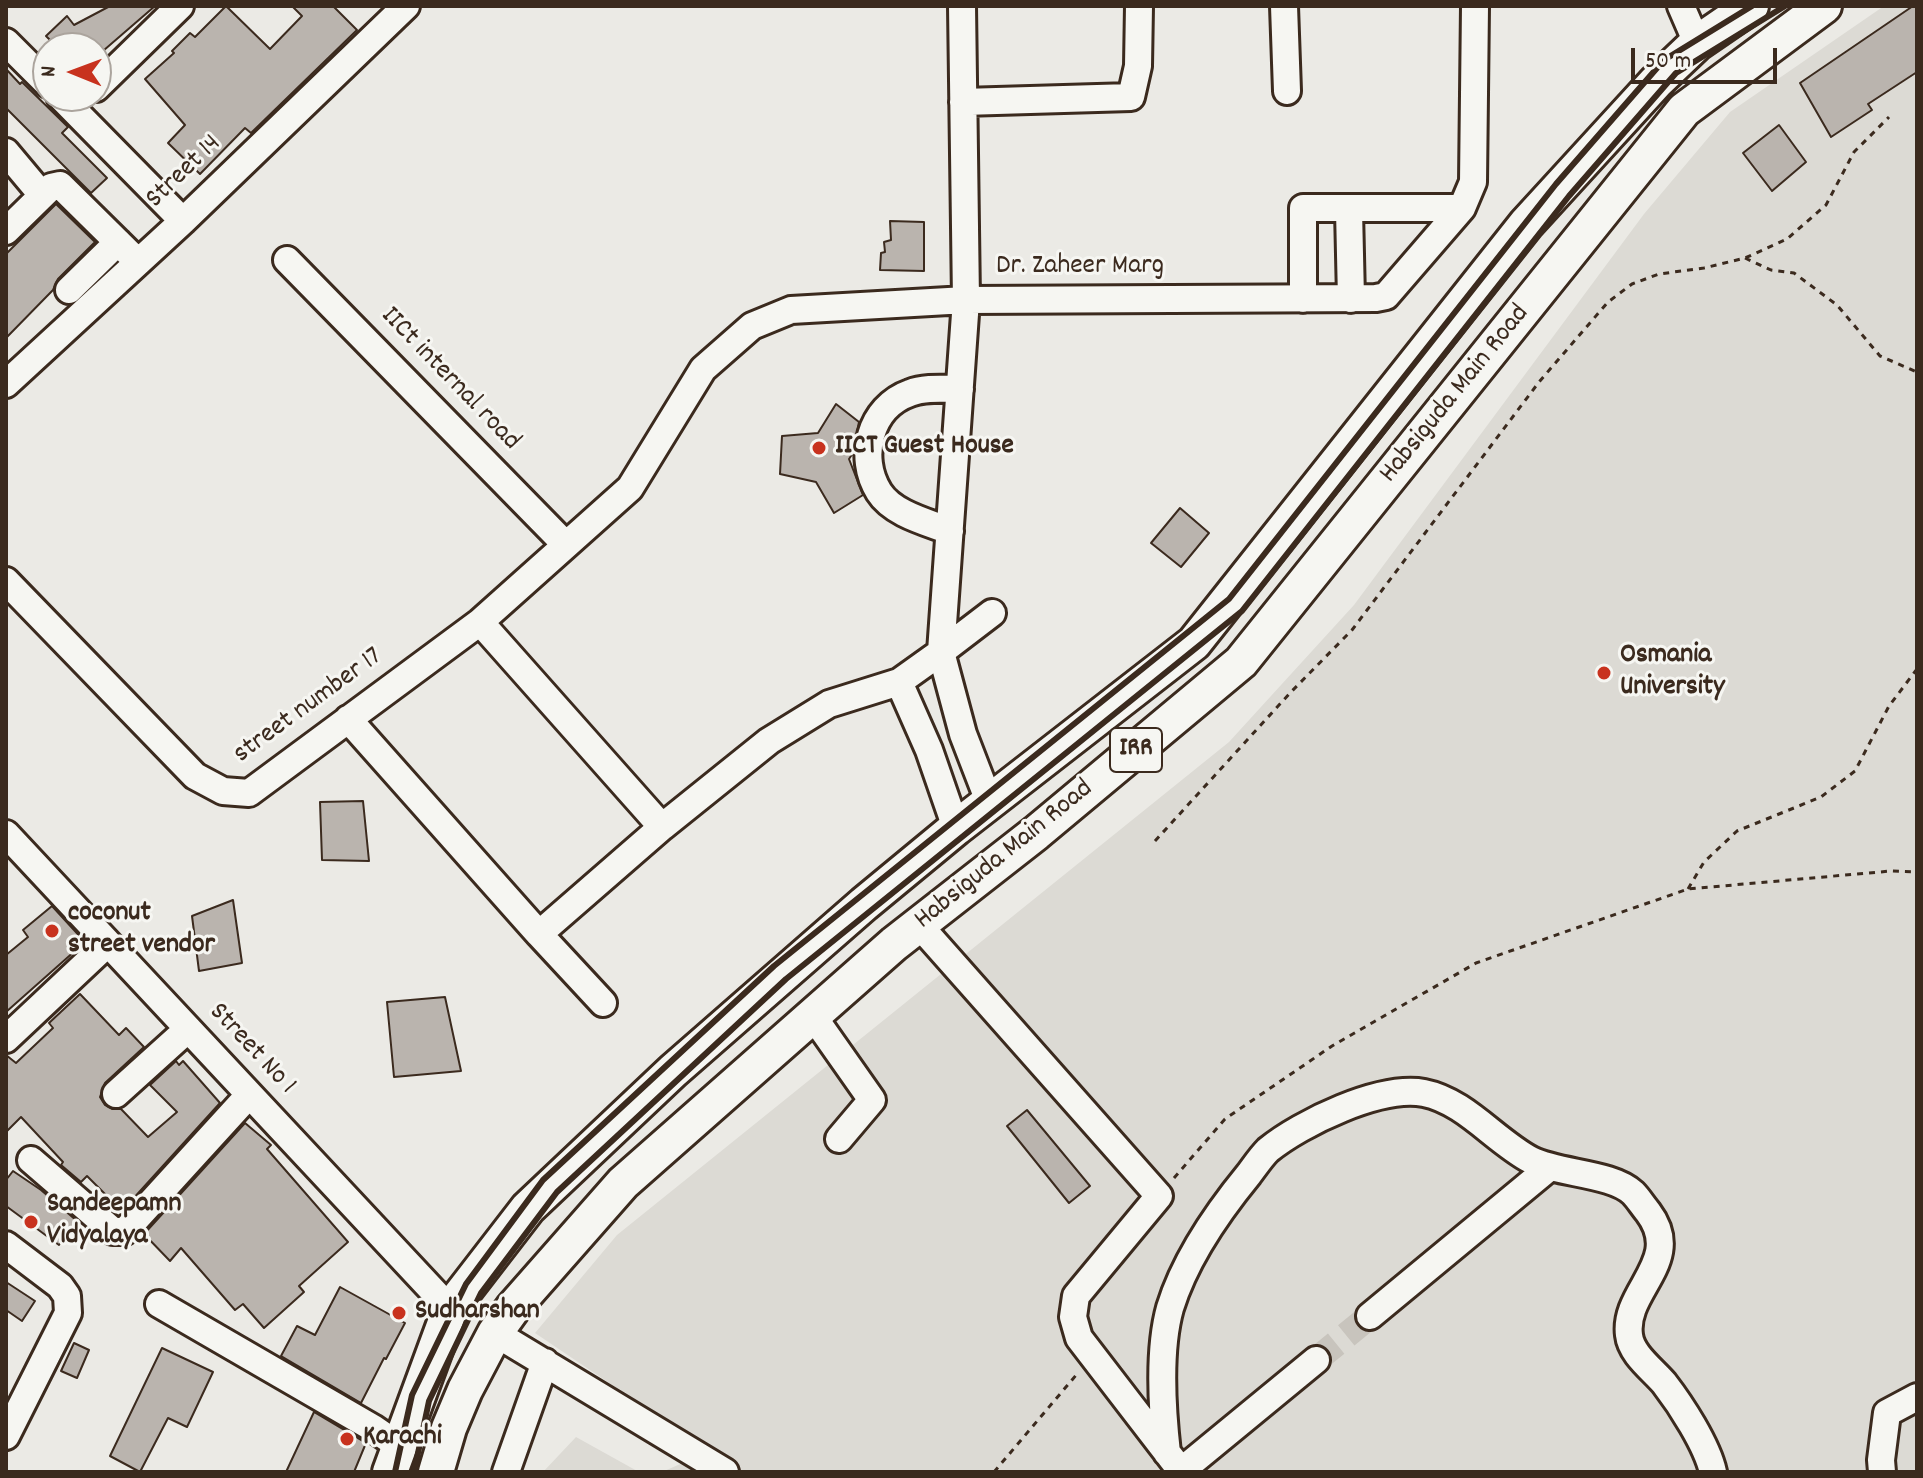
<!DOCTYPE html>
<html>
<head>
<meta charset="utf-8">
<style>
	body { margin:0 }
	#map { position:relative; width:1923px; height:1478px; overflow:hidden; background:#ebeae5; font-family:Dekko,sans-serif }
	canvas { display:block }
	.frame { position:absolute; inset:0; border:8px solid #3b2a1e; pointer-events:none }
	.north { position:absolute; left:32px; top:32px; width:80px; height:80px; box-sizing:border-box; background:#f6f6f2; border:2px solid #aba49d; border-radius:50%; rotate:271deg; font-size:22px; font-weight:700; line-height:32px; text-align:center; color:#3b2a1e }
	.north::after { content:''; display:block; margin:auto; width:28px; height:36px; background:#c8321e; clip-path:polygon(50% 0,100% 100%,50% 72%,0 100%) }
	.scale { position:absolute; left:1631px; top:48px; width:146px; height:36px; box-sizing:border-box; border:4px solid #3b2a1e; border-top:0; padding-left:10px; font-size:24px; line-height:28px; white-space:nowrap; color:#3b2a1e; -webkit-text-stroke:6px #f6f6f2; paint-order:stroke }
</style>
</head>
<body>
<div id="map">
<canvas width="1923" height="1478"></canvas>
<div class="frame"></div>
<div class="north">N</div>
<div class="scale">50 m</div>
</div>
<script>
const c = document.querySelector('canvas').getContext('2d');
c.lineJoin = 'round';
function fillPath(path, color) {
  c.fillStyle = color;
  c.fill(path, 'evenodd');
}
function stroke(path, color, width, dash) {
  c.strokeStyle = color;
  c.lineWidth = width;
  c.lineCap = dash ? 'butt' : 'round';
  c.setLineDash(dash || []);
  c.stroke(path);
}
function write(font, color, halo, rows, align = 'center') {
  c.font = font + ' Dekko,sans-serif';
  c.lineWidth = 6;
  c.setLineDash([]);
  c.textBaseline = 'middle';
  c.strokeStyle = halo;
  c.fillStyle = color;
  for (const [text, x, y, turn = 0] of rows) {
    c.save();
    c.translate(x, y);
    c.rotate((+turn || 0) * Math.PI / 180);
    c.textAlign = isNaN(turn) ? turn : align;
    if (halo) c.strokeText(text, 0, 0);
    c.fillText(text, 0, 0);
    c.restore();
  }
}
const built = new Path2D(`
	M 1884,6 L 1917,6 L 1917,1472 L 662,1472 L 710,1451 L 535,1333 L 617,1235 L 1229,742 L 1354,605 L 1644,214 L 1730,112 Z
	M 576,1437 L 639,1472 L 543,1472 Z`);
const building = new Path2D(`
	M 110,6 L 155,6 L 96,57 L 96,48 L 58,48 L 46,36 L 67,16 L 74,25 Z
	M 226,6 L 270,49 L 302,16 L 292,6 L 333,6 L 357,30 L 251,133 L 245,128 L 200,174 L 168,143 L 185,125 L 145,79 L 174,53 L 172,51 L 190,33 L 195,37 Z
	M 1913,6 L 1917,6 L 1917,72 L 1868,104 L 1872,110 L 1831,137 L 1800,83 Z
	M 6,69 L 20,84 L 22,82 L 68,127 L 62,133 L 107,178 L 91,193 L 6,108 Z
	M 1779,125 L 1806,162 L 1772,191 L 1743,153 Z
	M 56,204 L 95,242 L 58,279 L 53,290 L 6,338 L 6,254 Z
	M 890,221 L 924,222 L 924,271 L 880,270 L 881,253 L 885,252 L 884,242 L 891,240 Z
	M 836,404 L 859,422 L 853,453 L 849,459 L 863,495 L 834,513 L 816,482 L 780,474 L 782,436 L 818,433 Z
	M 1180,508 L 1209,533 L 1181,567 L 1151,543 Z
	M 363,801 L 369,861 L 322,860 L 320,802 Z
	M 233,900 L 242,963 L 199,971 L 192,916 Z
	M 52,906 L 85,942 L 6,1012 L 6,955 L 28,937 L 23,930 Z
	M 80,994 L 119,1035 L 126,1028 L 144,1047 L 105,1083 L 100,1097 L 105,1105 L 112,1109 L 121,1109 L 148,1137 L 177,1112 L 150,1085 L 176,1061 L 179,1065 L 183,1061 L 220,1103 L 122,1211 L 87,1176 L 81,1182 L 61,1165 L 63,1162 L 21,1117 L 6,1132 L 6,1055 L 16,1063 L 53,1028 L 49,1023 Z
	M 445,997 L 461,1071 L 394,1077 L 387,1002 Z
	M 1027,1110 L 1090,1186 L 1069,1203 L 1007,1126 Z
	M 245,1123 L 271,1145 L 267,1149 L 348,1242 L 299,1286 L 304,1292 L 264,1328 L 243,1304 L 235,1310 L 181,1248 L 170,1261 L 144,1234 Z
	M 13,1171 L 41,1190 L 77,1221 L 59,1245 L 6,1206 L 6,1180 Z
	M 6,1282 L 35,1301 L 22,1321 L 6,1310 Z
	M 340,1287 L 405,1323 L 386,1359 L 384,1358 L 361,1403 L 281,1356 L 297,1326 L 315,1335 Z
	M 74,1343 L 89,1350 L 77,1378 L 61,1371 Z
	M 162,1348 L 213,1372 L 187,1427 L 168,1418 L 140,1472 L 110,1456 Z
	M 314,1412 L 366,1443 L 354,1472 L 286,1472 Z`);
const minorTunnel = new Path2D(`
	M 1316,1360 L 1370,1316`);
const path = new Path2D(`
	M 1745,258 L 1771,270 L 1794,273 L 1837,305 L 1880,356 L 1917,372
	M 1155,841 L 1290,693 L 1352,630 L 1539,382 L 1608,302 L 1632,284 L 1659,274 L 1704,268 L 1745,258 L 1787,239 L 1826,205 L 1854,152 L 1889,117
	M 1688,889 L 1704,862 L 1737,831 L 1821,797 L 1855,771 L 1889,706 L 1917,669
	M 1174,1178 L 1225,1119 L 1332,1046 L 1476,963 L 1688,889 L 1891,871 L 1917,872
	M 994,1472 L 1077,1374`);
const minor = new Path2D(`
	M 1284,6 L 1287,91
	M 1681,6 L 1697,43
	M 6,42 L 48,84
	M 96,88 L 180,6
	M 60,96 L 183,221
	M 963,102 L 1131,97 L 1138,66 L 1139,6
	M 6,152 L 42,195
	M 1349,210 L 1351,299
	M 6,231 L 51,187 L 60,185 L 138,262
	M 287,260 L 566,545
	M 69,290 L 118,242
	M 1303,299 L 1303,208 L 1462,208
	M 6,384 L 183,221 L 406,6
	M 950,531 C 927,522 893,514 879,492 C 857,457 870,407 910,393 C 925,387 943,389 960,389
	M 6,581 L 195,776 L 223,791 L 249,793 L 480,622 L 630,488 L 703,369 L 752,326 L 791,310 L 966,300 L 962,6
	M 480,622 L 662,827
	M 348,719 L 539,934
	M 990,804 L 963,734 L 941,652 L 992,613
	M 956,828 L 929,750 L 899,682 L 941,652 L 966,300 L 1376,298 L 1386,296 L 1462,208 L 1473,182 L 1475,6
	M 6,834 L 450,1309
	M 919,925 L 1159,1196 L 1076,1296 L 1073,1317 L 1079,1338 L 1182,1472
	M 603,1003 L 539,934 L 662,827 L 769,741 L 829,704 L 899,682
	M 813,1016 L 872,1100 L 839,1139
	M 6,1039 L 107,944
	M 116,1094 L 188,1029
	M 31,1160 L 113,1231 L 125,1231 L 249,1095
	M 6,1245 L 60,1286 L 67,1296 L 68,1313 L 6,1436
	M 159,1304 L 373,1428 L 399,1446
	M 1370,1316 L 1550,1167
	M 495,1333 L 725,1472
	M 1167,1453 C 1162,1409 1158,1351 1170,1308 C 1185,1259 1217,1213 1249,1174 C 1255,1166 1261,1157 1268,1150 C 1301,1123 1380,1085 1424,1093 C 1465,1101 1495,1141 1531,1160 C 1559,1174 1612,1173 1633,1193 C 1638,1198 1643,1206 1648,1212 C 1685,1261 1623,1290 1629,1335 C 1631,1354 1652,1369 1664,1383 C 1681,1405 1707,1445 1713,1472
	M 1181,1471 L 1316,1360
	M 506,1472 L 545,1362
	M 1882,1472 L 1881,1460 L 1887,1413 L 1917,1397`);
const major = new Path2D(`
	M 390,1472 L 450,1309 L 528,1208 L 673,1071 L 864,904 L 956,828 L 1194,643 L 1526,224 L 1656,82 L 1697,43 L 1751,6
	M 436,1472 L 449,1428 L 465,1390 L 495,1333 L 513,1308 L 623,1183 L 894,944 L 1036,833 L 1241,662 L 1684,110 L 1824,6`);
const rail = new Path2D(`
	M 395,1472 L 412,1395 L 466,1284 L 543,1180 L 774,966 L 1229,599 L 1556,184 L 1664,60 L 1752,6
	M 414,1472 L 429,1401 L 481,1293 L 557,1192 L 786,979 L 1242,611 L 1569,196 L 1676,73 L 1785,6`);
const markers = [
	[819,448,8,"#c8321e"],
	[1604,673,8,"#c8321e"],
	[52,931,8,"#c8321e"],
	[31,1222,8,"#c8321e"],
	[399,1313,8,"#c8321e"],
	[347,1439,8,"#c8321e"]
];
const shields = [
	[1136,750,52]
];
const shieldNames = [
	["IRR",1136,750]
];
const streetNames = [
	["Street 14",185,173,-44],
	["Dr. Zaheer Marg",1080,268],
	["IICt internal road",449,380,46],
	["Habsiguda Main Road",1456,395,-51],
	["street number 17",309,707,-36],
	["Habsiguda Main Road",1005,856,-39],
	["Street No 1",251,1050,47]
];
const poiNames = [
	["IICT Guest House",835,448],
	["Osmania",1620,657],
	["University",1620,689],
	["coconut",68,915],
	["street vendor",68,947],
	["Sandeepamn",47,1206],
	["Vidyalaya",47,1238],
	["Sudharshan",415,1313],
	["Karachi",363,1439]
];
fillPath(built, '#dcdad4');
fillPath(building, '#bab4ae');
stroke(building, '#3b2a1e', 2);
stroke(minorTunnel, '#c8c4bd', 26, [26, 13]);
stroke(minor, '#3b2a1e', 32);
stroke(major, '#3b2a1e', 40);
stroke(path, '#3b2a1e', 3, [6, 6]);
stroke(minor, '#f6f6f2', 26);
stroke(major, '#f6f6f2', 34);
stroke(rail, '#3b2a1e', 6);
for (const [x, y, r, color] of markers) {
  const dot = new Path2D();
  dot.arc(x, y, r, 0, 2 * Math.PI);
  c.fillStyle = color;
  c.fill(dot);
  stroke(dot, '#f6f6f2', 3);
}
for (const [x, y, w] of shields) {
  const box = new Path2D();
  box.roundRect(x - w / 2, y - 22, w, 44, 6);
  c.fillStyle = '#f6f6f2';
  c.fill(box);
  stroke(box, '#3b2a1e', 2);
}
write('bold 26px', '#3b2a1e', null, shieldNames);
write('28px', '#3b2a1e', '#f6f6f2', streetNames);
write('bold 28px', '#3b2a1e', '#f6f6f2', poiNames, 'left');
</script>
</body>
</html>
